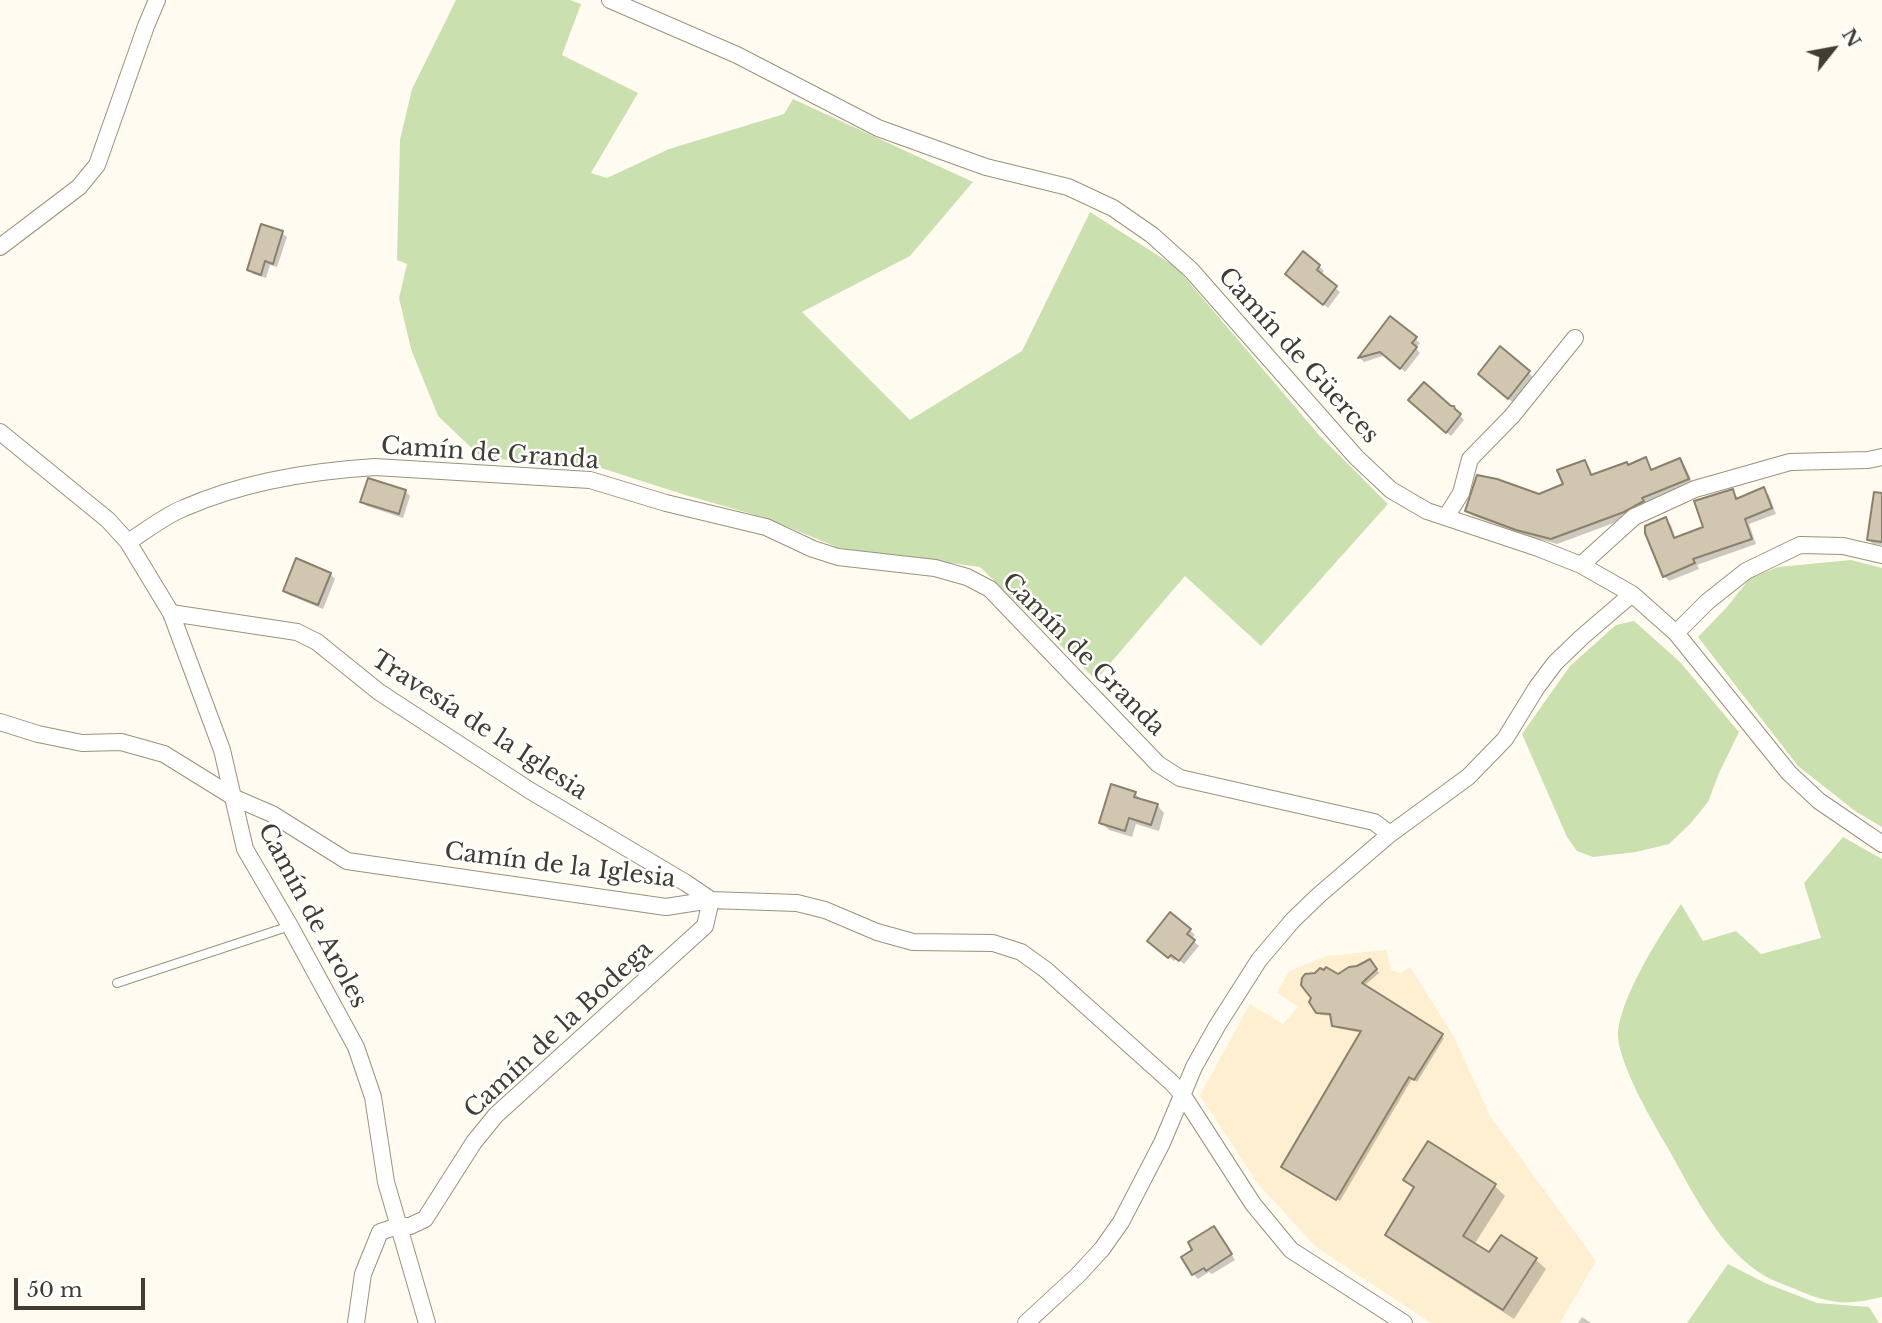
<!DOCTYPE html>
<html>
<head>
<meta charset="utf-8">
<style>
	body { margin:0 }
	#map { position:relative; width:1882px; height:1323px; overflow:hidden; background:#fffbf1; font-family:"Libre Baskerville",serif }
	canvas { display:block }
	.north { position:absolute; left:1798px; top:14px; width:70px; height:70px; -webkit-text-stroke:5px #fff; paint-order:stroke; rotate:59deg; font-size:19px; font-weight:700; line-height:28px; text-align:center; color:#413d33 }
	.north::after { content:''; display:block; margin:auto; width:24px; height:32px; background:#413d33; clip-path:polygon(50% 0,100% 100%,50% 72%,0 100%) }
	.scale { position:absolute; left:14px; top:1278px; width:131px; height:32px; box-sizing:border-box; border:4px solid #413d33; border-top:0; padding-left:9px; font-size:21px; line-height:24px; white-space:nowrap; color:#413d33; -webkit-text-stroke:5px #fff; paint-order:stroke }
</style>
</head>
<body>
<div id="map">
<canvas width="1882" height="1323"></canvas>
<div class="north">N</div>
<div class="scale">50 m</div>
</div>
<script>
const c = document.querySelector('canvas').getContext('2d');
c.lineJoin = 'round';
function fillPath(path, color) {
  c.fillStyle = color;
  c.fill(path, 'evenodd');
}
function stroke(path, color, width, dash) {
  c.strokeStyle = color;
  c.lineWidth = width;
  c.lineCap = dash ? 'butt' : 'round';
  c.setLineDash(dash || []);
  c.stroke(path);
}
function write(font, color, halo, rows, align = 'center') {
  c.font = font + ' "Libre Baskerville",serif';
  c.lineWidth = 5;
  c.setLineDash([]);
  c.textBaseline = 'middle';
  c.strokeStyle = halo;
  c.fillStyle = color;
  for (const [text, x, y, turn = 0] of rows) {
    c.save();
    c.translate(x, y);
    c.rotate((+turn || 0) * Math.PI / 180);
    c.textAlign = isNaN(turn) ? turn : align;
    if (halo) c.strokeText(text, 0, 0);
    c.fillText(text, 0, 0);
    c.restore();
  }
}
const built = new Path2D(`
	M 1386,950 L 1391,970 L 1400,973 L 1410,967 L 1454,1037 L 1490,1116 L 1596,1261 L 1560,1323 L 1431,1323 L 1316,1247 L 1258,1184 L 1200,1095 L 1250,1004 L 1283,1024 L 1298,1007 L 1277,992 L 1289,971 L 1327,956 Z`);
const green = new Path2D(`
	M 456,0 L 570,0 L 581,4 L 562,55 L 638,93 L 591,173 L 607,178 L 669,149 L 784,114 L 793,99 L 973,182 L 910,256 L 802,312 L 910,420 L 1022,351 L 1090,212 L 1176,267 L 1319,435 L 1388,504 L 1261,646 L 1185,576 L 1096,680 L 980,567 L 839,548 L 766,518 L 685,495 L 595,466 L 482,458 L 438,416 L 411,349 L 399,298 L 407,264 L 397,260 L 400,140 L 412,89 Z
	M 1851,560 L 1882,568 L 1882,827 L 1855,811 L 1798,766 L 1698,637 L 1727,607 L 1750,578 L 1778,567 Z
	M 1634,621 L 1680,662 L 1739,732 L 1719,773 L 1708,802 L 1691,823 L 1669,844 L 1636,852 L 1593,857 L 1577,851 L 1567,837 L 1522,734 L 1570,666 L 1616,625 Z
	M 1843,837 L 1882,859 L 1882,1297 C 1845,1306 1830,1304 1795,1289 C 1783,1284 1768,1279 1757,1271 C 1714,1240 1691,1188 1665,1143 C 1650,1118 1620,1065 1618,1037 C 1617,1002 1661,933 1681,904 L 1703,941 L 1736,931 L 1761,954 L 1821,938 L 1804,883 Z
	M 1728,1264 L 1765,1283 L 1817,1303 L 1869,1307 L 1879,1323 L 1687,1323 Z`);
const shadow = new Path2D(`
	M 282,233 L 287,237 L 277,267 L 270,265 L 266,278 L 253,274 L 249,269 Z
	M 1319,266 L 1324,271 L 1321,275 L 1340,292 L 1328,308 L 1292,278 Z
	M 1390,319 L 1420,343 L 1416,348 L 1420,353 L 1405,372 L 1386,355 L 1364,362 L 1360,358 Z
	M 1529,373 L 1536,380 L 1516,405 L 1488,382 Z
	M 1415,405 L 1454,408 L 1464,420 L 1451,436 Z
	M 1645,459 L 1653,471 L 1680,461 L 1685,466 L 1693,484 L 1630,517 L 1557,544 L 1524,535 L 1473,516 L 1467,511 L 1539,496 L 1565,485 L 1585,462 L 1590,468 L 1593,476 L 1629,467 Z
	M 1764,489 L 1769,495 L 1776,514 L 1749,524 L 1756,544 L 1697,565 L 1699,569 L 1669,581 L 1664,576 L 1665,519 L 1671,525 L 1676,539 L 1705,528 L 1732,491 L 1739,499 Z
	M 405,491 L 410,496 L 403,518 L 367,506 L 362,502 Z
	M 1882,520 L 1882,545 L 1873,544 L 1868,540 Z
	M 330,574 L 335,579 L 323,609 L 289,595 L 285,590 Z
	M 1135,793 L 1142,801 L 1157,805 L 1164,813 L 1159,831 L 1136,824 L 1132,837 L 1109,830 L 1101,822 Z
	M 1190,930 L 1195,935 L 1191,939 L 1199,946 L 1184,964 L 1177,958 L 1174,961 L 1154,945 Z
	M 1373,964 L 1379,973 L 1364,986 L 1444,1038 L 1417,1082 L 1412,1079 L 1340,1201 L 1286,1169 L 1362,1033 L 1337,1028 L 1334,1025 L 1332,1016 L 1321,1015 L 1318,1012 L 1338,976 Z
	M 1428,1144 L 1495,1186 L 1505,1196 L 1474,1245 L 1490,1255 L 1535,1259 L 1546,1269 L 1514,1319 L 1397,1244 L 1387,1234 L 1415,1189 L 1406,1180 Z
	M 1214,1228 L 1235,1260 L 1212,1274 L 1209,1272 L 1198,1279 L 1193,1274 L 1195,1250 Z
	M 1582,1317 L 1591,1323 L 1578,1323 Z`);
const building = new Path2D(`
	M 261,224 L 283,231 L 273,264 L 265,261 L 261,275 L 247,270 Z
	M 1303,251 L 1320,265 L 1317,270 L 1337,286 L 1323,305 L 1285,274 Z
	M 1390,316 L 1417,337 L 1412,343 L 1417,347 L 1400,369 L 1380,352 L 1358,358 Z
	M 1500,346 L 1530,371 L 1508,399 L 1478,374 Z
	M 1424,382 L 1451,406 L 1454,406 L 1455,409 L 1461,414 L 1446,433 L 1408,400 Z
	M 1646,457 L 1651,470 L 1680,458 L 1689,479 L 1642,498 L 1644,501 L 1624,512 L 1551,539 L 1516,530 L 1465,511 L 1477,475 L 1497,479 L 1539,494 L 1563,484 L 1557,470 L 1585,460 L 1591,475 L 1627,462 L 1628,465 Z
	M 368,478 L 406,490 L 399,514 L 360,502 Z
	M 1764,487 L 1772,508 L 1745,519 L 1752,539 L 1693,559 L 1695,563 L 1663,577 L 1645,533 L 1645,526 L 1666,517 L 1674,538 L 1703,527 L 1694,501 L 1733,489 L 1736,499 Z
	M 1874,492 L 1882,493 L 1882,542 L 1867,540 Z
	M 296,558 L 331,573 L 318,605 L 283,591 Z
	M 1111,784 L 1136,792 L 1134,797 L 1158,804 L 1151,825 L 1129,818 L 1125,831 L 1099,823 Z
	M 1170,912 L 1191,929 L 1187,934 L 1195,940 L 1179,961 L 1171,955 L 1168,958 L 1147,941 Z
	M 1370,959 L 1377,969 L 1362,983 L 1443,1034 L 1414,1080 L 1409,1077 L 1336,1200 L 1281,1167 L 1361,1031 L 1332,1026 L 1330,1014 L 1316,1013 L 1309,1002 L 1311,998 L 1301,985 L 1302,978 L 1305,974 L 1315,973 L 1320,968 L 1324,970 L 1326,967 L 1338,974 L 1349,967 L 1357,966 Z
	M 1428,1141 L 1496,1184 L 1463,1236 L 1489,1252 L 1501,1235 L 1537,1258 L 1503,1310 L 1385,1235 L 1414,1187 L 1403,1180 Z
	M 1214,1226 L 1232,1254 L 1206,1271 L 1204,1268 L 1192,1275 L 1181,1257 L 1192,1250 L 1188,1242 Z`);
const service = new Path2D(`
	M 117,983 L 290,926`);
const minor = new Path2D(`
	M 610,0 L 737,55 L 878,128 L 986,167 L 1068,187 L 1113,208 L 1152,235 L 1191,270 L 1356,457 L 1391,490 L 1427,511 L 1538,548 L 1581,565 L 1632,594 L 1676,633 L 1789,773 L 1819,801 L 1882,844
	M 0,247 L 79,187 L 97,165 L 146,26 L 157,0
	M 0,432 L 108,520 L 128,542 L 171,613 L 222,750 L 245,849 L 290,926 L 356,1047 L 373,1097 L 386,1182 L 427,1323
	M 1446,517 L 1461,493 L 1470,459 L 1512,416 L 1575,338
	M 128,542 C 146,531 164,516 184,508 C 243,482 310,471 375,467 L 590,480 L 666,503 L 766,527 L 813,549 L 838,557 L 935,568 L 967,577 L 990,589 L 1158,764 L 1180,778 L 1374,822 L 1390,834
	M 1581,565 L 1634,517 L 1695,489 L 1790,462 L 1868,460 L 1882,457
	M 171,613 L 297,632 L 317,642 L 379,692 L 529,790 L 686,883 L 711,900
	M 1676,633 L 1707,602 L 1746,571 L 1800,545 L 1843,546 L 1882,555
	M 0,722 L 38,734 L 82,743 L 121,742 L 164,754 L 235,798 L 272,814 L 347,861 L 666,907 L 711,900 L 797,903 L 825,910 L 877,932 L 913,942 L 993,943 L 1021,952 L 1046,970 L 1171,1082 L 1182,1094 L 1253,1204 L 1291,1250 L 1404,1323
	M 356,1323 L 363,1274 L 380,1232 L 398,1226 L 410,1226 L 425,1219 L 474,1142 L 496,1115 L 705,926 L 711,900
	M 1026,1323 L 1078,1275 L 1102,1249 L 1121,1222 L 1162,1143 L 1194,1067 L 1217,1026 L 1259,960 L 1293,920 L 1319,895 L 1390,834 L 1468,777 L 1505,739 L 1537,687 L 1555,663 L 1582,637 L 1632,594`);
const streetNames = [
	["Camín de Güerces",1298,356,48],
	["Camín de Granda",490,454,4],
	["Camín de Granda",1083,655,45],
	["Travesía de la Iglesia",479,726,33],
	["Camín de la Iglesia",560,866,7],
	["Camín de Aroles",312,916,62],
	["Camín de la Bodega",559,1030,-43]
];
fillPath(built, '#feefd1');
fillPath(green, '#cbe0af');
fillPath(shadow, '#0003');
fillPath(building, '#d1c7b0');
stroke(building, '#8a806c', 2);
stroke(service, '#9b917c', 10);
stroke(minor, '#9b917c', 18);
stroke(service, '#fff', 8);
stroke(minor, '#fff', 16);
write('24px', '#413d33', '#fff', streetNames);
</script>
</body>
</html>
